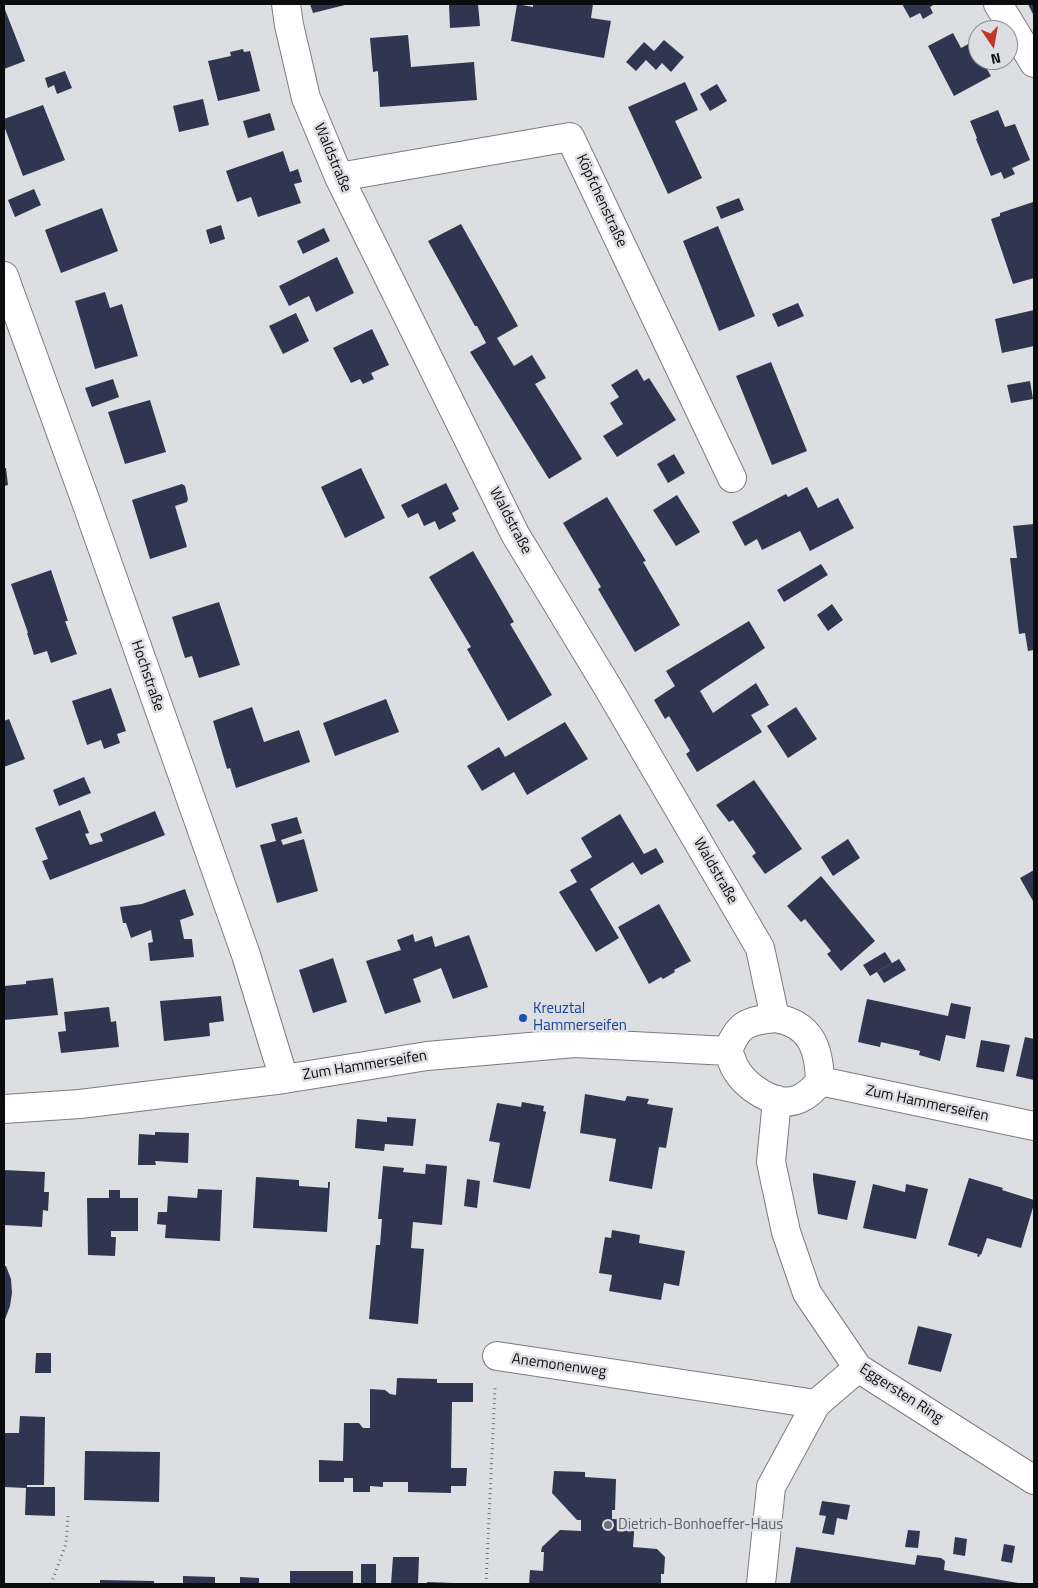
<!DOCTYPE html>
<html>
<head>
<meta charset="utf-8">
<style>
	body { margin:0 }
	#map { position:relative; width:1038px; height:1588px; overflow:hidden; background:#dddee2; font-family:"Titillium Web",sans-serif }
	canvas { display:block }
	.frame { position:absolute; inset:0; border:5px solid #0b0c0d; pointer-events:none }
	.north { position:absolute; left:968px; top:20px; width:50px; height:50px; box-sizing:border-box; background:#dddee2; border:1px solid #898a8d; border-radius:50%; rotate:168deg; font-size:14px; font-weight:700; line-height:20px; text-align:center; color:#0b0c0d }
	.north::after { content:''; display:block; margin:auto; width:18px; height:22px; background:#c23529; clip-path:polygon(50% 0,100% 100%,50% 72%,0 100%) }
</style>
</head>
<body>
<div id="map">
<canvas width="1038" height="1588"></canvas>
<div class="frame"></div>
<div class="north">N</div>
</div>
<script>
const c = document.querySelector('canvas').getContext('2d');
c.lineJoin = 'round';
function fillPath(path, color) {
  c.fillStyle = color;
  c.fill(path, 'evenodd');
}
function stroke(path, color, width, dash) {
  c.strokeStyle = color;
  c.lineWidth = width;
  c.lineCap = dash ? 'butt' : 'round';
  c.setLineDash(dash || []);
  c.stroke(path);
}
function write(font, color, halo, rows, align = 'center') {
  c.font = font + ' "Titillium Web",sans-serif';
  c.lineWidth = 5;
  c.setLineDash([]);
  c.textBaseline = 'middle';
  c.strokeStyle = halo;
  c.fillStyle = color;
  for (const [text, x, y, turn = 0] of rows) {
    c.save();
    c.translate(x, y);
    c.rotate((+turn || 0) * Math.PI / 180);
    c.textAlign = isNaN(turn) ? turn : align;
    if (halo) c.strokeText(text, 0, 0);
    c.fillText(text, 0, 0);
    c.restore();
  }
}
const building = new Path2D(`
	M 310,4 L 349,4 L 313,13 Z
	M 449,4 L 478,4 L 480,26 L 450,28 Z
	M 517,4 L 533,7 L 533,4 L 593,4 L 591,18 L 611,21 L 604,58 L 511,41 Z
	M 902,4 L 935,4 L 930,7 L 933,13 L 923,19 L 920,13 L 910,18 Z
	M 1028,4 L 1034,4 L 1034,16 Z
	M 4,7 L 25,61 L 4,69 Z
	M 953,33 L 961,48 L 972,42 L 978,52 L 978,60 L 982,60 L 991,76 L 954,96 L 928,46 Z
	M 408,35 L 411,67 L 474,62 L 477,100 L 380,107 L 378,71 L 373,72 L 370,38 Z
	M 664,40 L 684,57 L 671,72 L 662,63 L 656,70 L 646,60 L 636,71 L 626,62 L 644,42 L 654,51 Z
	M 243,49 L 244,52 L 250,51 L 260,91 L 218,101 L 208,61 L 231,56 L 230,52 Z
	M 65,71 L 72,88 L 57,94 L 54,85 L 48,88 L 45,78 Z
	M 685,82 L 698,110 L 675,121 L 702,178 L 668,194 L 628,107 Z
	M 717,84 L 727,101 L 710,111 L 700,94 Z
	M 203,99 L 209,125 L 179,132 L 173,106 Z
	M 43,105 L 65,160 L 23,176 L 4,126 L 4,119 Z
	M 998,110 L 1005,127 L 1015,124 L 1030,160 L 1012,168 L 1015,174 L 1004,179 L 1001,172 L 991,176 L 976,139 L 977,138 L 970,121 Z
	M 270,113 L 275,130 L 248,138 L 243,121 Z
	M 283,151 L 290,172 L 298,169 L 302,182 L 294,184 L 301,203 L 258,217 L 251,197 L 237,202 L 226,171 Z
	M 34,189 L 41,205 L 15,217 L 8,200 Z
	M 739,198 L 744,210 L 721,219 L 716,207 Z
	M 1033,202 L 1034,206 L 1034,278 L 1013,284 L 991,219 L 1000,216 L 1000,213 Z
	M 102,208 L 118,251 L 61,273 L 45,230 Z
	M 461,224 L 518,326 L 497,338 L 514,366 L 532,355 L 546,378 L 535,384 L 582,459 L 549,479 L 470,352 L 486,343 L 477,326 L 475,326 L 428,241 Z
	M 221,225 L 225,239 L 210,244 L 206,230 Z
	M 718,226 L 755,316 L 719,331 L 683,241 Z
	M 324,228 L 330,241 L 303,254 L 297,241 Z
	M 337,257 L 354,293 L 316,312 L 309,296 L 289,306 L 279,286 Z
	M 105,292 L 110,308 L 122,304 L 138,356 L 95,369 L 75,301 Z
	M 798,303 L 804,316 L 778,327 L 772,314 Z
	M 1034,310 L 1034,346 L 1002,353 L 995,319 Z
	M 296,313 L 309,341 L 283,354 L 269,326 Z
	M 372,329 L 389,365 L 371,373 L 374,379 L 363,384 L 360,379 L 351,383 L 333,348 Z
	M 771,362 L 807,451 L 772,465 L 736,376 Z
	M 637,369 L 644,381 L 649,378 L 676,420 L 617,457 L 603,436 L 623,424 L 610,403 L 619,397 L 611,385 Z
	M 113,379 L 119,397 L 92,407 L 85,388 Z
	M 1030,381 L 1033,399 L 1011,403 L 1007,385 Z
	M 150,400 L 166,452 L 125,464 L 108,412 Z
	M 674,454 L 685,473 L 668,483 L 657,464 Z
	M 4,468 L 6,468 L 8,485 L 4,486 Z
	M 361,468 L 385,518 L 345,538 L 321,487 Z
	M 446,483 L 459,509 L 452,513 L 456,521 L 439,530 L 435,521 L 424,526 L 418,513 L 408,518 L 401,505 Z
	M 182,484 L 185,486 L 188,499 L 187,502 L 175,506 L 187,547 L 150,559 L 132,500 Z
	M 807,487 L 818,508 L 838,498 L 854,528 L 810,551 L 800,531 L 762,550 L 757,539 L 745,546 L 732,522 L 786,494 L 788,497 Z
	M 677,495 L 700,532 L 676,546 L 653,510 Z
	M 607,497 L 646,561 L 643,562 L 680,625 L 635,652 L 598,589 L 601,587 L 563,523 Z
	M 1034,524 L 1034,650 L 1028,651 L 1025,633 L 1019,634 L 1010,558 L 1017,558 L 1013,526 Z
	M 473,551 L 514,622 L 510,624 L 552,695 L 508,721 L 467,649 L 471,647 L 429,577 Z
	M 821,564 L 828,575 L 784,602 L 777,590 Z
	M 51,570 L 68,621 L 65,621 L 77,654 L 51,663 L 47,651 L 34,655 L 27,633 L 28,633 L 11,584 Z
	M 219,602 L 240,665 L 199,678 L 192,656 L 185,658 L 172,617 Z
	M 832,604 L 843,620 L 828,631 L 817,615 Z
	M 749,621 L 765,648 L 700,691 L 713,713 L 756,683 L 769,705 L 751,715 L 762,732 L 697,772 L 686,754 L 690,751 L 669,716 L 665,719 L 654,700 L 675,686 L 666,671 Z
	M 111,688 L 126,731 L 117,734 L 120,743 L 104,749 L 101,740 L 87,745 L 72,701 Z
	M 386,699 L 399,732 L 335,756 L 323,723 Z
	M 252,707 L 264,742 L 299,730 L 310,762 L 236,788 L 230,768 L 227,769 L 213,721 Z
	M 796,707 L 817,739 L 788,758 L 767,726 Z
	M 9,719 L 25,759 L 4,767 L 4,721 Z
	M 565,722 L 588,759 L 527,795 L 514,772 L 482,791 L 467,766 L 499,747 L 505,757 Z
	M 84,777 L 91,793 L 59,806 L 53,790 Z
	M 754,780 L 802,849 L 765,874 L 752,856 L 756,853 L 733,820 L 729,822 L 716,805 Z
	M 80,810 L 89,833 L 85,834 L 90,845 L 103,841 L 100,834 L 155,811 L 165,835 L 50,880 L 42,861 L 48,859 L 35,828 Z
	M 620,814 L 644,854 L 656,848 L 664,862 L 641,875 L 633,862 L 590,889 L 619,938 L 596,952 L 559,892 L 577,882 L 570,870 L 592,857 L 581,838 Z
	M 297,817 L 302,833 L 281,840 L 283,845 L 304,839 L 318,891 L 277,903 L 260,845 L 276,841 L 271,824 Z
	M 848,839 L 860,858 L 833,876 L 821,857 Z
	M 1034,870 L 1034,900 L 1033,901 L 1020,878 Z
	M 821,876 L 875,941 L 841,971 L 827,954 L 831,951 L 805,919 L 801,922 L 787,906 Z
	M 185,889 L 194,915 L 180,920 L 184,939 L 192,939 L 194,957 L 150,961 L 148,943 L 153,942 L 151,930 L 131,938 L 126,923 L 123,923 L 120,907 L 142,904 Z
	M 659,904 L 691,961 L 674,970 L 675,972 L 663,979 L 661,977 L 649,984 L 618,927 Z
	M 413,934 L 415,942 L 432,936 L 435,947 L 469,935 L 488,987 L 453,999 L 441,968 L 413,979 L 421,1002 L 385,1014 L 366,961 L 401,950 L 397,940 Z
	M 885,952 L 892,963 L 870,976 L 863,965 Z
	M 333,958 L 347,1002 L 313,1013 L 299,970 Z
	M 899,959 L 906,970 L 884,983 L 877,972 Z
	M 53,978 L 58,1015 L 4,1020 L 4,986 L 26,984 L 26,981 Z
	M 221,996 L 224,1021 L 209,1023 L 210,1036 L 164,1041 L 160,1001 Z
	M 867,999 L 948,1016 L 951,1003 L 971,1007 L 965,1039 L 946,1035 L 940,1061 L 919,1055 L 920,1051 L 881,1042 L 880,1047 L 858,1042 Z
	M 109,1007 L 111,1022 L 116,1021 L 119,1047 L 61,1053 L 58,1032 L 66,1031 L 64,1012 Z
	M 1025,1037 L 1034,1039 L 1034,1080 L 1016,1076 Z
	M 981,1040 L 1010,1045 L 1004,1072 L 976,1067 Z
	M 585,1094 L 625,1101 L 627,1096 L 649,1099 L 647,1104 L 673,1108 L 666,1148 L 659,1147 L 652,1189 L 609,1181 L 616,1139 L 580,1133 Z
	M 522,1102 L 544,1106 L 543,1111 L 546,1112 L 530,1189 L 493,1182 L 500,1143 L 489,1141 L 497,1103 L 521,1107 Z
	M 387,1117 L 416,1119 L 413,1146 L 385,1144 L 384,1151 L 355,1148 L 357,1119 L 387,1122 Z
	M 155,1132 L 189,1133 L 188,1163 L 155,1161 L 156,1165 L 138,1165 L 139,1134 L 155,1135 Z
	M 426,1164 L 447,1166 L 442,1225 L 413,1222 L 411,1248 L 424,1249 L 418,1324 L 369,1319 L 376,1245 L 380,1245 L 382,1219 L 378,1219 L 383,1166 L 404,1168 L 403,1172 L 425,1174 Z
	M 4,1170 L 45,1172 L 44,1192 L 49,1192 L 48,1211 L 43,1210 L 42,1227 L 4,1225 Z
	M 813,1173 L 856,1181 L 847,1220 L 818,1214 L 813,1180 Z
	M 256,1177 L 299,1180 L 299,1186 L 328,1188 L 328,1182 L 330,1182 L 327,1232 L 253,1228 Z
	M 969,1178 L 1003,1188 L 1002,1190 L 1034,1200 L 1034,1204 L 1021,1248 L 987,1238 L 981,1255 L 980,1254 L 979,1257 L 977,1256 L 978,1254 L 948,1245 Z
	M 467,1179 L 480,1181 L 477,1208 L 464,1206 Z
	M 873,1184 L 905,1192 L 906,1184 L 928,1189 L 916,1239 L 863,1228 Z
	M 198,1189 L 222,1190 L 220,1241 L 165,1238 L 166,1225 L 157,1224 L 158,1212 L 167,1212 L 168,1196 L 197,1198 Z
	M 109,1190 L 120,1190 L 120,1198 L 138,1198 L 138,1231 L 111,1231 L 111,1237 L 116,1237 L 115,1256 L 88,1255 L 87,1198 L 109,1198 Z
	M 612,1230 L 640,1235 L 639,1243 L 685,1251 L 679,1286 L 664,1283 L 661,1300 L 609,1291 L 612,1275 L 599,1273 L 605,1237 L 611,1238 Z
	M 4,1266 L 6,1266 L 11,1279 L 12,1293 L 10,1306 L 4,1322 Z
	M 918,1326 L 952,1334 L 941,1372 L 908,1364 Z
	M 36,1353 L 51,1353 L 51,1373 L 35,1373 Z
	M 397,1378 L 437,1379 L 437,1383 L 473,1383 L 473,1402 L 452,1402 L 451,1468 L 467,1468 L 466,1486 L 451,1486 L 451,1493 L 408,1492 L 408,1482 L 383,1482 L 383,1487 L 370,1486 L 370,1492 L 353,1492 L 353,1478 L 344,1478 L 344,1482 L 319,1482 L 319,1460 L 343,1461 L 344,1423 L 359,1423 L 363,1428 L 370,1428 L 370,1389 L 385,1390 L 390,1394 L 396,1395 Z
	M 20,1416 L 45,1417 L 44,1485 L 27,1485 L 27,1487 L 55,1487 L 55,1516 L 25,1515 L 26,1488 L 4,1487 L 4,1433 L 19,1433 Z
	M 85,1451 L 160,1452 L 159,1502 L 84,1500 Z
	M 554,1471 L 585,1472 L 585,1477 L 616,1479 L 615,1510 L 612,1510 L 612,1519 L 635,1520 L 633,1547 L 657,1549 L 665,1557 L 664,1574 L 661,1574 L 661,1584 L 529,1584 L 530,1570 L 543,1571 L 544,1552 L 541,1552 L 542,1547 L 560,1530 L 581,1531 L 581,1520 L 577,1520 L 552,1493 Z
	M 822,1501 L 850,1505 L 847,1520 L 837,1518 L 834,1535 L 822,1533 L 826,1516 L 819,1515 Z
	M 908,1530 L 920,1531 L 918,1548 L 905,1547 Z
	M 955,1537 L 967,1539 L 965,1556 L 953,1554 Z
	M 1004,1544 L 1015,1546 L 1012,1563 L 1001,1561 Z
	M 796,1547 L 915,1565 L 917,1555 L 941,1558 L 945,1561 L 944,1570 L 1024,1584 L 790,1584 Z
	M 393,1557 L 419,1557 L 418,1584 L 391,1584 Z
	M 361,1564 L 376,1564 L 376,1584 L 361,1584 Z
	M 290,1571 L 353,1571 L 353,1584 L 290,1584 Z
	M 183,1576 L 215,1577 L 215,1584 L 183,1584 Z
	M 240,1577 L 259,1578 L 259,1584 L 240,1584 Z
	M 100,1580 L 154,1581 L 154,1584 L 100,1584 Z
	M 427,1582 L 453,1583 L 453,1584 L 427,1584 Z`);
const path = new Path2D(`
	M 51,1584 L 66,1544 L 68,1516
	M 486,1584 L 495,1388`);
const minor = new Path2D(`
	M 286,4 L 289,25 L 306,98 L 339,177 L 515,534 L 607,686 L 760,948 L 775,1018
	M 998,4 L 1034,63
	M 339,177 L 570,137 L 732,478
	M 4,276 L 86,502 L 246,955 L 284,1079
	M 775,1018 C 811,1024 819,1048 820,1081 C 815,1088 808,1095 799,1099 C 776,1109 744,1086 734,1066 C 732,1061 730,1056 728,1051 C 738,1024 747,1021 775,1018 Z
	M 820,1081 L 1034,1126
	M 777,1100 L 771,1162 L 786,1232 L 807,1293 L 858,1368 L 1034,1480
	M 4,1109 L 80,1104 L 284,1079 L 427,1056 L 575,1043 L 728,1051
	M 497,1356 L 816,1404
	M 761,1584 L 771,1487 L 816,1404 L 858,1368`);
const markers = [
	[523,1018,5,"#1a4fb4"],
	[608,1525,5,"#6b7280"]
];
const streetNames = [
	["Waldstraße",332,158,67],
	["Köpfchenstraße",601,201,65],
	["Waldstraße",510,521,62],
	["Hochstraße",147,676,71],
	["Waldstraße",715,871,60],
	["Zum Hammerseifen",365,1066,-9],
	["Zum Hammerseifen",927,1104,12],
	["Anemonenweg",559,1366,8],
	["Eggersten Ring",901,1394,33]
];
const transitNames = [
	["Kreuztal",533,1009],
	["Hammerseifen",533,1026]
];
const worshipNames = [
	["Dietrich-Bonhoeffer-Haus",618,1525]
];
fillPath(building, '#313650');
stroke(minor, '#7c7c7f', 30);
stroke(path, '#727375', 3, [1, 4]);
stroke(minor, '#fff', 28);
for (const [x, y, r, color] of markers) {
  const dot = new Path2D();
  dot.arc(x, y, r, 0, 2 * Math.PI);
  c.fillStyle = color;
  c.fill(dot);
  stroke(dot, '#dddee2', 2);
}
write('15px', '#0b0c0d', '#dddee2', streetNames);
write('15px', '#164399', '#dddee2', transitNames, 'left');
write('15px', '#5b616d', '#dddee2', worshipNames, 'left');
</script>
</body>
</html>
